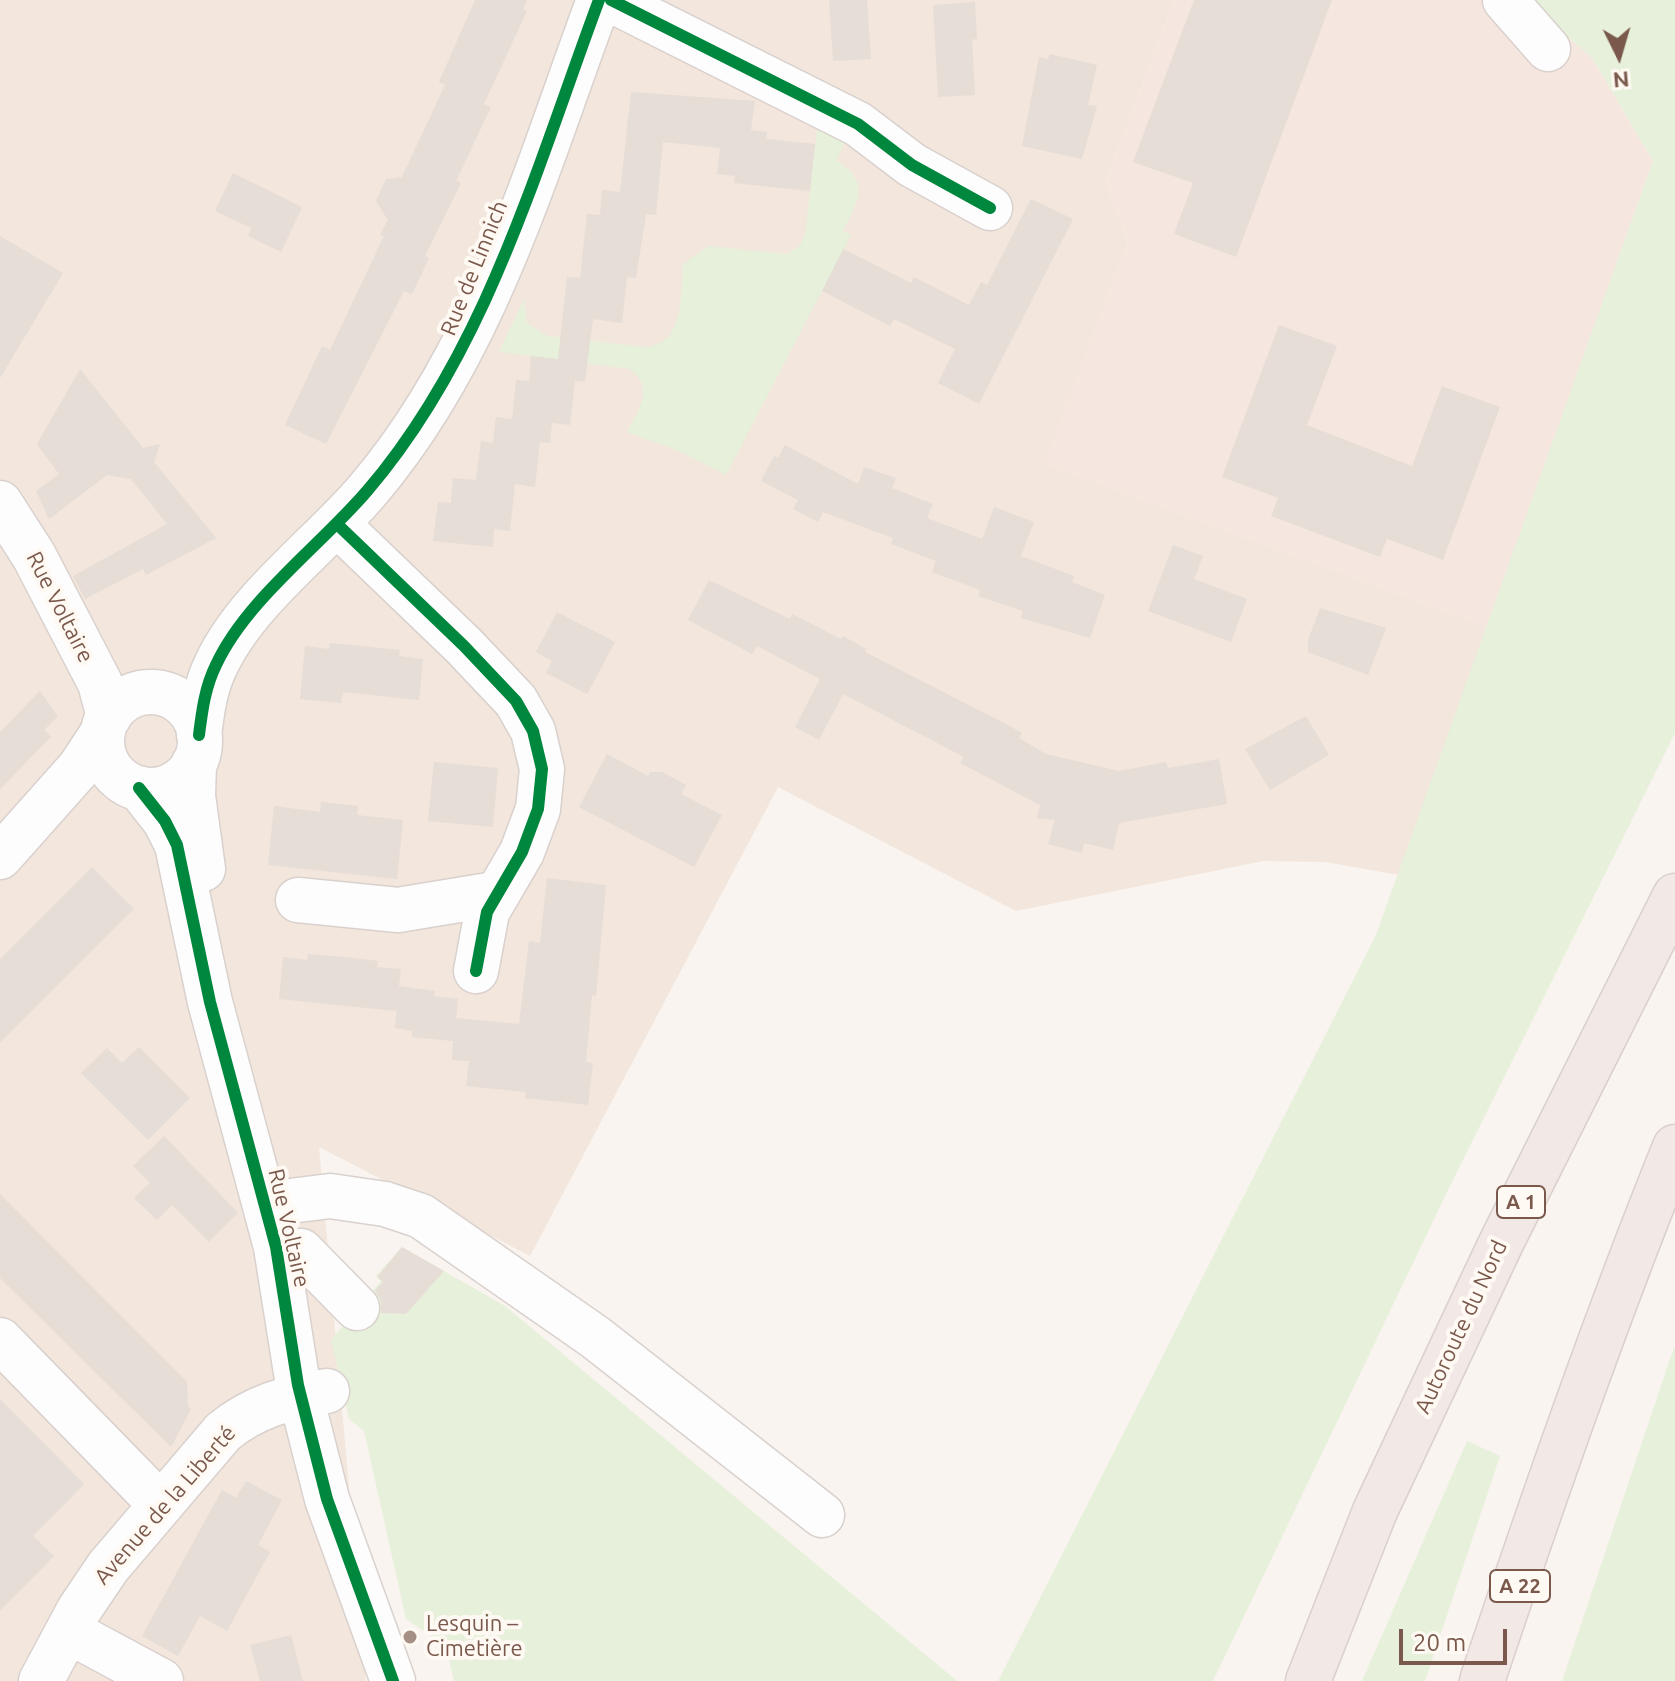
<!DOCTYPE html>
<html>
<head>
<meta charset="utf-8">
<style>
	body { margin:0 }
	#map { position:relative; width:1675px; height:1681px; overflow:hidden; background:#f9f4ef; font-family:Ubuntu,sans-serif }
	canvas { display:block }
	.north { position:absolute; left:1579px; top:16px; width:80px; height:80px; -webkit-text-stroke:6px #fff9f3; paint-order:stroke; rotate:175deg; font-size:22px; font-weight:700; line-height:32px; text-align:center; color:#7a594c }
	.north::after { content:''; display:block; margin:auto; width:28px; height:36px; background:#7a594c; clip-path:polygon(50% 0,100% 100%,50% 72%,0 100%) }
	.scale { position:absolute; left:1399px; top:1629px; width:108px; height:36px; box-sizing:border-box; border:4px solid #7a594c; border-top:0; padding-left:10px; font-size:24px; line-height:28px; white-space:nowrap; color:#7a594c; -webkit-text-stroke:6px #fff9f3; paint-order:stroke }
</style>
</head>
<body>
<div id="map">
<canvas width="1675" height="1681"></canvas>
<div class="north">N</div>
<div class="scale">20 m</div>
</div>
<script>
const c = document.querySelector('canvas').getContext('2d');
c.lineJoin = 'round';
function fillPath(path, color) {
  c.fillStyle = color;
  c.fill(path, 'evenodd');
}
function stroke(path, color, width, dash) {
  c.strokeStyle = color;
  c.lineWidth = width;
  c.lineCap = dash ? 'butt' : 'round';
  c.setLineDash(dash || []);
  c.stroke(path);
}
function write(font, color, halo, rows, align = 'center') {
  c.font = font + ' Ubuntu,sans-serif';
  c.lineWidth = 8;
  c.setLineDash([]);
  c.textBaseline = 'middle';
  c.strokeStyle = halo;
  c.fillStyle = color;
  for (const [text, x, y, turn = 0] of rows) {
    c.save();
    c.translate(x, y);
    c.rotate((+turn || 0) * Math.PI / 180);
    c.textAlign = isNaN(turn) ? turn : align;
    if (halo) c.strokeText(text, 0, 0);
    c.fillText(text, 0, 0);
    c.restore();
  }
}
const residential = new Path2D(`
	M 0,0 L 1174,0 L 1106,182 L 1128,241 L 1045,464 L 1488,627 L 1399,875 L 1325,862 L 1263,861 L 1016,911 L 778,787 L 530,1256 L 319,1147 L 366,1681 L 0,1681 Z`);
const commercial = new Path2D(`
	M 1174,0 L 1526,0 L 1592,58 L 1653,161 L 1488,627 L 1044,464 L 1128,241 L 1106,182 Z`);
const green = new Path2D(`
	M 1526,0 L 1675,0 L 1675,733 L 1448,1190 L 1213,1681 L 998,1681 L 1376,935 L 1653,161 L 1592,58 Z
	M 818,122 L 848,137 L 836,160 C 871,183 859,199 843,231 L 851,235 L 726,475 L 679,451 L 627,432 C 639,410 655,388 630,369 L 499,352 L 524,299 L 527,323 L 547,336 L 646,347 C 686,343 680,293 683,264 L 709,246 L 787,254 L 800,246 L 805,235 Z
	M 402,1247 L 505,1306 L 957,1681 L 454,1681 L 446,1646 L 406,1619 L 364,1431 L 349,1419 L 331,1340 L 381,1281 L 376,1276 Z
	M 1675,1346 L 1675,1681 L 1562,1681 L 1671,1356 Z
	M 1467,1441 L 1500,1456 L 1425,1681 L 1362,1681 Z`);
const building = new Path2D(`
	M 475,0 L 527,0 L 523,9 L 527,11 L 484,104 L 491,107 L 456,181 L 461,183 L 425,256 L 429,258 L 412,294 L 404,291 L 326,444 L 285,425 L 322,346 L 330,350 L 384,236 L 380,235 L 388,220 L 376,201 L 386,179 L 402,177 L 445,85 L 439,82 Z
	M 829,0 L 867,0 L 871,59 L 833,61 Z
	M 1194,0 L 1332,0 L 1236,257 L 1174,234 L 1193,183 L 1133,162 Z
	M 975,2 L 977,40 L 972,39 L 975,95 L 938,97 L 933,5 Z
	M 1050,54 L 1097,65 L 1088,105 L 1097,106 L 1082,159 L 1022,146 L 1039,57 L 1048,59 Z
	M 631,92 L 755,101 L 751,130 L 767,132 L 766,139 L 815,144 L 810,191 L 734,183 L 735,176 L 717,174 L 720,148 L 663,142 L 656,215 L 646,214 L 636,278 L 627,277 L 622,323 L 593,319 L 585,382 L 575,381 L 570,425 L 552,423 L 550,443 L 540,442 L 535,487 L 515,484 L 510,531 L 494,529 L 493,547 L 433,541 L 438,502 L 451,503 L 453,478 L 476,480 L 481,441 L 493,443 L 496,417 L 512,419 L 516,380 L 529,381 L 531,356 L 558,359 L 567,277 L 580,278 L 587,214 L 600,215 L 602,190 L 620,192 Z
	M 233,173 L 302,207 L 281,252 L 248,236 L 251,228 L 215,211 Z
	M 1031,199 L 1073,219 L 979,404 L 938,383 L 955,349 L 894,319 L 890,326 L 822,291 L 843,249 L 911,283 L 914,277 L 969,305 L 981,282 L 987,285 Z
	M 0,236 L 63,273 L 0,378 Z
	M 1279,325 L 1337,346 L 1307,425 L 1412,466 L 1442,386 L 1500,407 L 1443,560 L 1387,539 L 1380,557 L 1271,516 L 1278,498 L 1222,477 Z
	M 80,369 L 143,448 L 160,444 L 154,462 L 216,538 L 146,575 L 143,569 L 85,599 L 73,576 L 167,524 L 131,479 L 107,475 L 49,519 L 36,491 L 59,474 L 37,444 Z
	M 785,445 L 858,484 L 864,467 L 896,478 L 892,488 L 933,504 L 927,518 L 982,539 L 994,507 L 1034,522 L 1021,556 L 1074,576 L 1072,582 L 1105,595 L 1090,638 L 1021,618 L 1023,611 L 978,596 L 980,590 L 932,572 L 936,561 L 891,544 L 893,538 L 823,512 L 818,522 L 793,509 L 798,500 L 761,481 L 774,456 L 778,458 Z
	M 1173,545 L 1203,556 L 1194,579 L 1247,599 L 1231,642 L 1148,611 Z
	M 709,580 L 790,619 L 792,614 L 841,639 L 843,636 L 866,649 L 865,652 L 1006,724 L 1022,733 L 1019,738 L 1046,754 L 1119,771 L 1166,762 L 1168,768 L 1219,759 L 1227,804 L 1119,823 L 1113,850 L 1084,843 L 1082,853 L 1048,844 L 1055,820 L 1037,818 L 1040,805 L 960,763 L 964,757 L 843,694 L 819,740 L 795,727 L 820,679 L 757,646 L 752,654 L 688,620 Z
	M 1320,608 L 1386,628 L 1368,675 L 1308,652 L 1308,640 Z
	M 557,612 L 615,642 L 587,694 L 546,673 L 552,661 L 536,652 Z
	M 330,643 L 400,650 L 399,656 L 423,659 L 419,700 L 343,692 L 341,703 L 300,699 L 305,646 L 329,649 Z
	M 40,691 L 58,716 L 44,730 L 51,737 L 0,789 L 0,732 Z
	M 1306,716 L 1329,755 L 1270,790 L 1245,749 Z
	M 607,754 L 648,776 L 650,772 L 662,772 L 686,785 L 681,794 L 722,815 L 694,867 L 579,807 Z
	M 434,762 L 498,768 L 493,827 L 428,821 Z
	M 321,802 L 358,806 L 357,815 L 403,820 L 397,879 L 268,865 L 274,806 L 320,812 Z
	M 92,867 L 134,909 L 0,1043 L 0,959 Z
	M 547,878 L 606,885 L 596,996 L 592,995 L 586,1062 L 593,1063 L 588,1105 L 525,1098 L 526,1092 L 466,1086 L 469,1061 L 452,1060 L 453,1041 L 412,1037 L 412,1031 L 395,1028 L 397,1008 L 396,1011 L 279,999 L 283,957 L 307,960 L 308,954 L 343,957 L 378,961 L 377,967 L 401,969 L 399,986 L 435,991 L 434,996 L 458,999 L 456,1018 L 519,1024 L 529,941 L 540,943 Z
	M 139,1047 L 190,1098 L 148,1140 L 81,1073 L 107,1048 L 122,1063 Z
	M 164,1136 L 238,1213 L 209,1242 L 172,1205 L 157,1220 L 134,1198 L 150,1183 L 133,1166 Z
	M 0,1194 L 187,1382 L 188,1406 L 191,1409 L 171,1447 L 0,1278 Z
	M 402,1247 L 444,1271 L 406,1314 L 381,1313 L 381,1301 L 375,1290 L 383,1282 L 377,1277 Z
	M 0,1399 L 84,1484 L 33,1536 L 54,1556 L 0,1611 Z
	M 246,1481 L 282,1500 L 258,1545 L 270,1552 L 227,1631 L 200,1616 L 178,1656 L 142,1636 L 222,1490 L 236,1498 Z
	M 291,1635 L 303,1681 L 260,1681 L 250,1645 Z`);
const minor = new Path2D(`
	M 611,0 L 858,124 L 912,165 L 990,208
	M 1505,0 L 1548,49
	M 0,503 L 34,556 L 100,683 L 109,717
	M 337,524 L 464,646 L 516,701 L 533,731 L 542,769 L 538,809 L 522,852 L 487,912 L 476,971
	M102 741a49 49 0 1 1 98 0a49 49 0 1 1-98 0Z
	M 199,735 C 202,711 205,687 216,665 C 246,600 320,546 367,491 C 486,352 536,169 599,0
	M 194,763 L 193,796 L 203,869
	M 139,788 L 165,821 L 177,845 L 210,1002 L 276,1247 L 298,1385 L 327,1499 L 393,1681
	M 0,857 L 80,767 L 103,732
	M 298,900 L 398,910 L 495,894
	M 290,1201 L 330,1196 L 385,1204 L 421,1216 L 595,1337 L 822,1515
	M 301,1251 L 357,1308
	M 0,1340 L 161,1505
	M 68,1631 L 161,1681
	M 41,1681 L 79,1610 L 108,1567 L 223,1432 C 253,1407 288,1397 327,1391`);
const highway = new Path2D(`
	M 1308,1681 L 1375,1511 L 1501,1243 L 1675,896
	M 1482,1681 C 1542,1502 1604,1323 1675,1147`);
const cycleway = new Path2D(`
	M 611,0 L 858,124 L 912,165 L 990,208
	M 337,524 L 464,646 L 516,701 L 533,731 L 542,769 L 538,809 L 522,852 L 487,912 L 476,971
	M 199,735 C 202,711 205,687 216,665 C 246,600 320,546 367,491 C 486,352 536,169 599,0
	M 139,788 L 165,821 L 177,845 L 210,1002 L 276,1247 L 298,1385 L 327,1499 L 393,1681`);
const markers = [
	[410,1637,8,"#a68f85"]
];
const shields = [
	[1521,1202,48],
	[1520,1586,60]
];
const shieldNames = [
	["A 1",1521,1202],
	["A 22",1520,1586]
];
const streetNames = [
	["Rue de Linnich",474,268,-68],
	["Rue Voltaire",60,607,63],
	["Rue Voltaire",289,1228,77],
	["Autoroute du Nord",1461,1327,-65],
	["Avenue de la Liberté",165,1505,-49]
];
const poiNames = [
	["Lesquin –",426,1624],
	["Cimetière",426,1649]
];
fillPath(residential, '#f2e6dd');
fillPath(commercial, '#f6e6e0');
fillPath(green, '#e7f0da');
fillPath(building, '#e6ddd6');
stroke(minor, '#d9d1cd', 47);
stroke(highway, '#dad0cb', 47);
stroke(minor, '#fefdfd', 44);
stroke(highway, '#f2e9e6', 44);
stroke(cycleway, '#00873e', 12);
for (const [x, y, r, color] of markers) {
  const dot = new Path2D();
  dot.arc(x, y, r, 0, 2 * Math.PI);
  c.fillStyle = color;
  c.fill(dot);
  stroke(dot, '#fff9f3', 3);
}
for (const [x, y, w] of shields) {
  const box = new Path2D();
  box.roundRect(x - w / 2, y - 16, w, 32, 6);
  c.fillStyle = '#fff9f3';
  c.fill(box);
  stroke(box, '#7a594c', 2);
}
write('bold 20px', '#7a594c', null, shieldNames);
write('22px', '#7a594c', '#fff9f3', streetNames);
write('22px', '#7a594c', '#fff9f3', poiNames, 'left');
</script>
</body>
</html>
